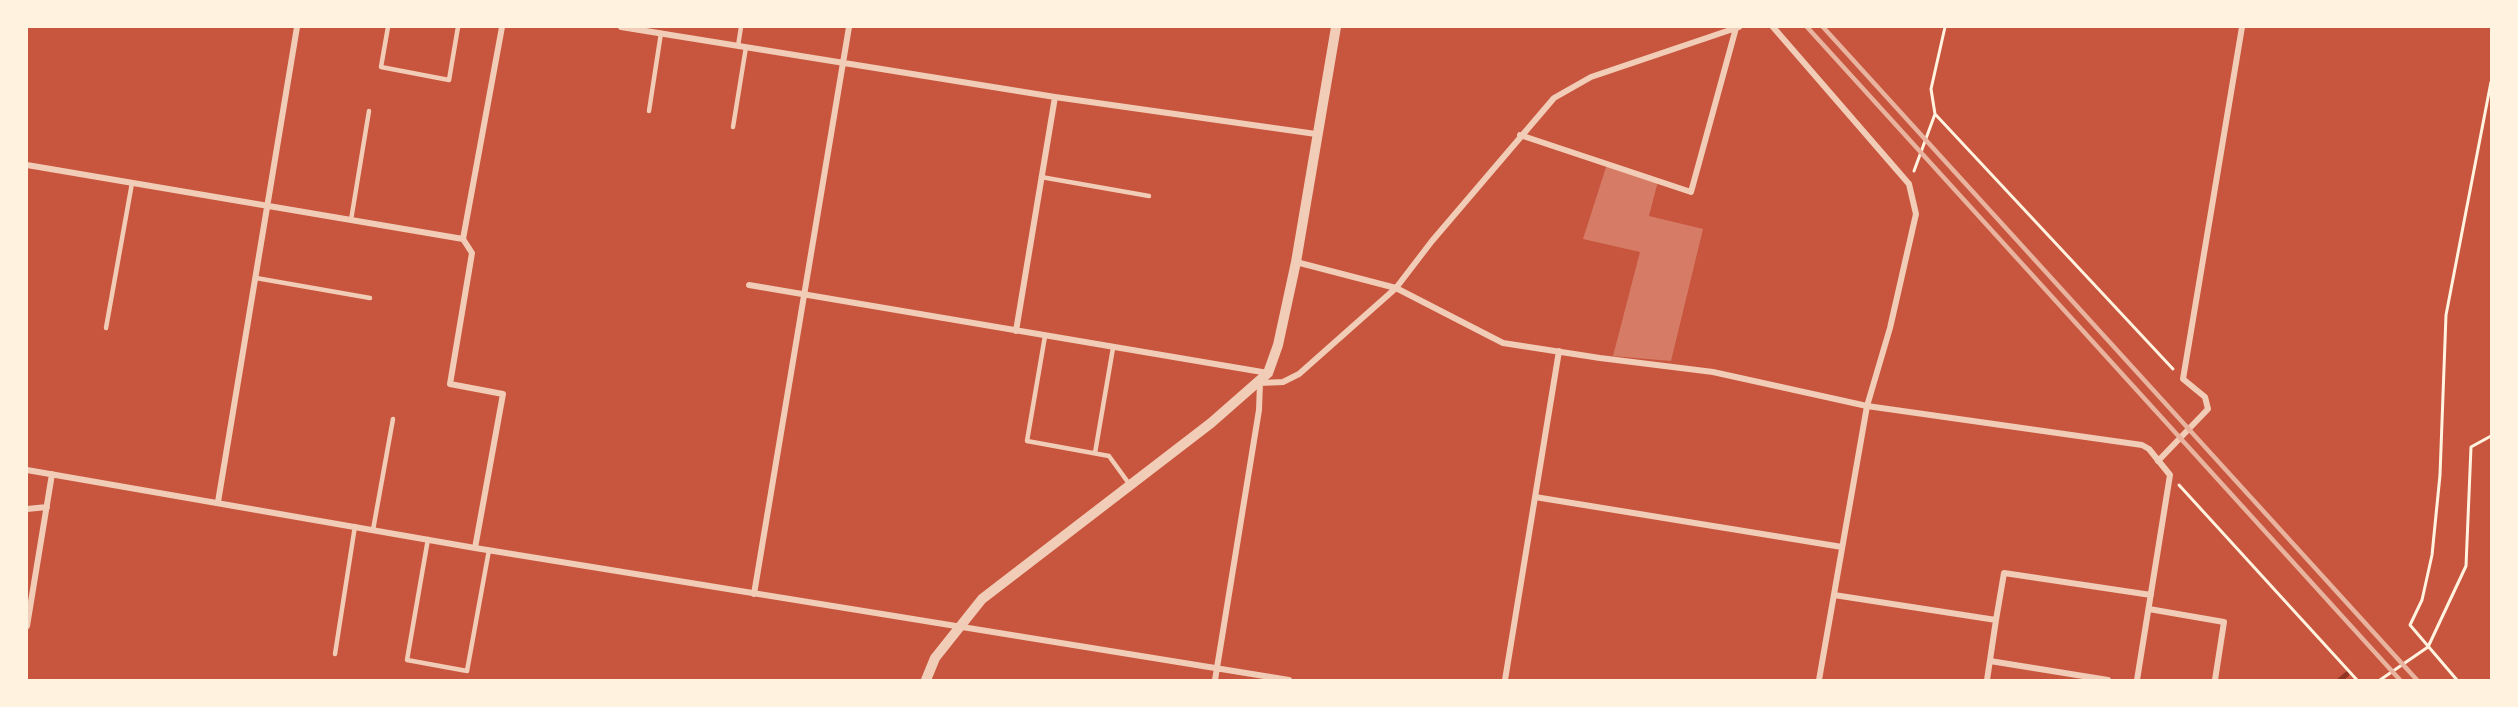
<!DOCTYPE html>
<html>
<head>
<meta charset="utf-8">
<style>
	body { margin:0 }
	#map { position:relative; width:2518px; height:707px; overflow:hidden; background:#c8553d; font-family:"Roboto Condensed",sans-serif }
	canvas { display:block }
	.frame { position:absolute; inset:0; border:28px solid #fff3e0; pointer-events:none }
</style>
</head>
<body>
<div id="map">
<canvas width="2518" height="707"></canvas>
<div class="frame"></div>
</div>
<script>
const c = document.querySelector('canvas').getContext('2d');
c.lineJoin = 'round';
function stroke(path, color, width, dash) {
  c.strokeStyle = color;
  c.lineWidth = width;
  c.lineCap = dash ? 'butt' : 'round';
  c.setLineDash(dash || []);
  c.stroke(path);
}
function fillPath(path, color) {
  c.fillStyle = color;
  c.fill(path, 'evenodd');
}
const stream = new Path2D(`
	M 2340,680 L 2347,674`);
const building = new Path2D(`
	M 1607,164 L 1658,181 L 1649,216 L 1703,229 L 1671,361 L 1613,356 L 1640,252 L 1583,239 Z`);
const path = new Path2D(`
	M 1935,114 L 2173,369
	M 1914,171 L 1935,114 L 1931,89 L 1945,27
	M 2179,485 L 2357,680
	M 2380,680 L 2428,647 L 2466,566 L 2471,447 L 2491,436
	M 2457,680 L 2410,625 L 2422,600 L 2432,555 L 2440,475 L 2446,315 L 2491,82`);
const service = new Path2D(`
	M 388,27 L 381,67 L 449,80 L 458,27
	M 738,46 L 741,27
	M 649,111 L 661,33
	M 733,127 L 746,47
	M 1041,177 L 1149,196
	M 351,220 L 369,111
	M 256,278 L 370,298
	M 106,328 L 132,183
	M 1045,336 L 1027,441 L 1109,456 L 1130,485
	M 1095,453 L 1113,348
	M 373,530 L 393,419
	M 428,539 L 407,660 L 467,671 L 489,550
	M 335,654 L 355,526`);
const minor = new Path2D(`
	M 621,27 L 1055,97 L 1316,134
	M 1773,27 L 1909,184 L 1916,214 L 1890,328 L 1867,406 L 1819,680
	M 1520,135 L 1691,192 L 1736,28
	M 27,165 L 463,239
	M 1296,262 L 1396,288 L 1503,343 L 1600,358 L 1713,372 L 1867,406 L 2142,445 L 2149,449 L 2170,475 L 2137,680
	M 749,285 L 1268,373
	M 1016,331 L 1055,97
	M 2158,461 L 2208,409 L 2205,397 L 2183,379 L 2242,27
	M 27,470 L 475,548 L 1289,680
	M 1535,497 L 1842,547
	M 218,502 L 297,27
	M 27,509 L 47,507
	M 475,548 L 503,394 L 450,384 L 472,253 L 463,239 L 502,27
	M 754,594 L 849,27
	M 1834,595 L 1996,620 L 1987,680
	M 2149,609 L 2224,622 L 2215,680
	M 1996,620 L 2004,573 L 2151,595
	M 27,626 L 52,474
	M 1990,661 L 2108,680
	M 1215,680 L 1259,410 L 1260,383 L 1283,382 L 1299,374 L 1396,288 L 1432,241 L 1554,98 L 1591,77 L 1739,27
	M 1505,680 L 1559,351`);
const tertiary = new Path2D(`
	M 926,680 L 935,658 L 982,599 L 1211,423 L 1268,373 L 1278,345 L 1296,262 L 1336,27`);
const rail = new Path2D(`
	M 1807,27 L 2400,680
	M 1823,27 L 2417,680`);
stroke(stream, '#8f3625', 5);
fillPath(building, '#d67c66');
stroke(path, '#fff3e0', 3);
stroke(service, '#f1ccb7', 4.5);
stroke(minor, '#f1ccb7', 6);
stroke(tertiary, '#f1ccb7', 10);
stroke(rail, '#e9b49f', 4.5);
</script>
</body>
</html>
